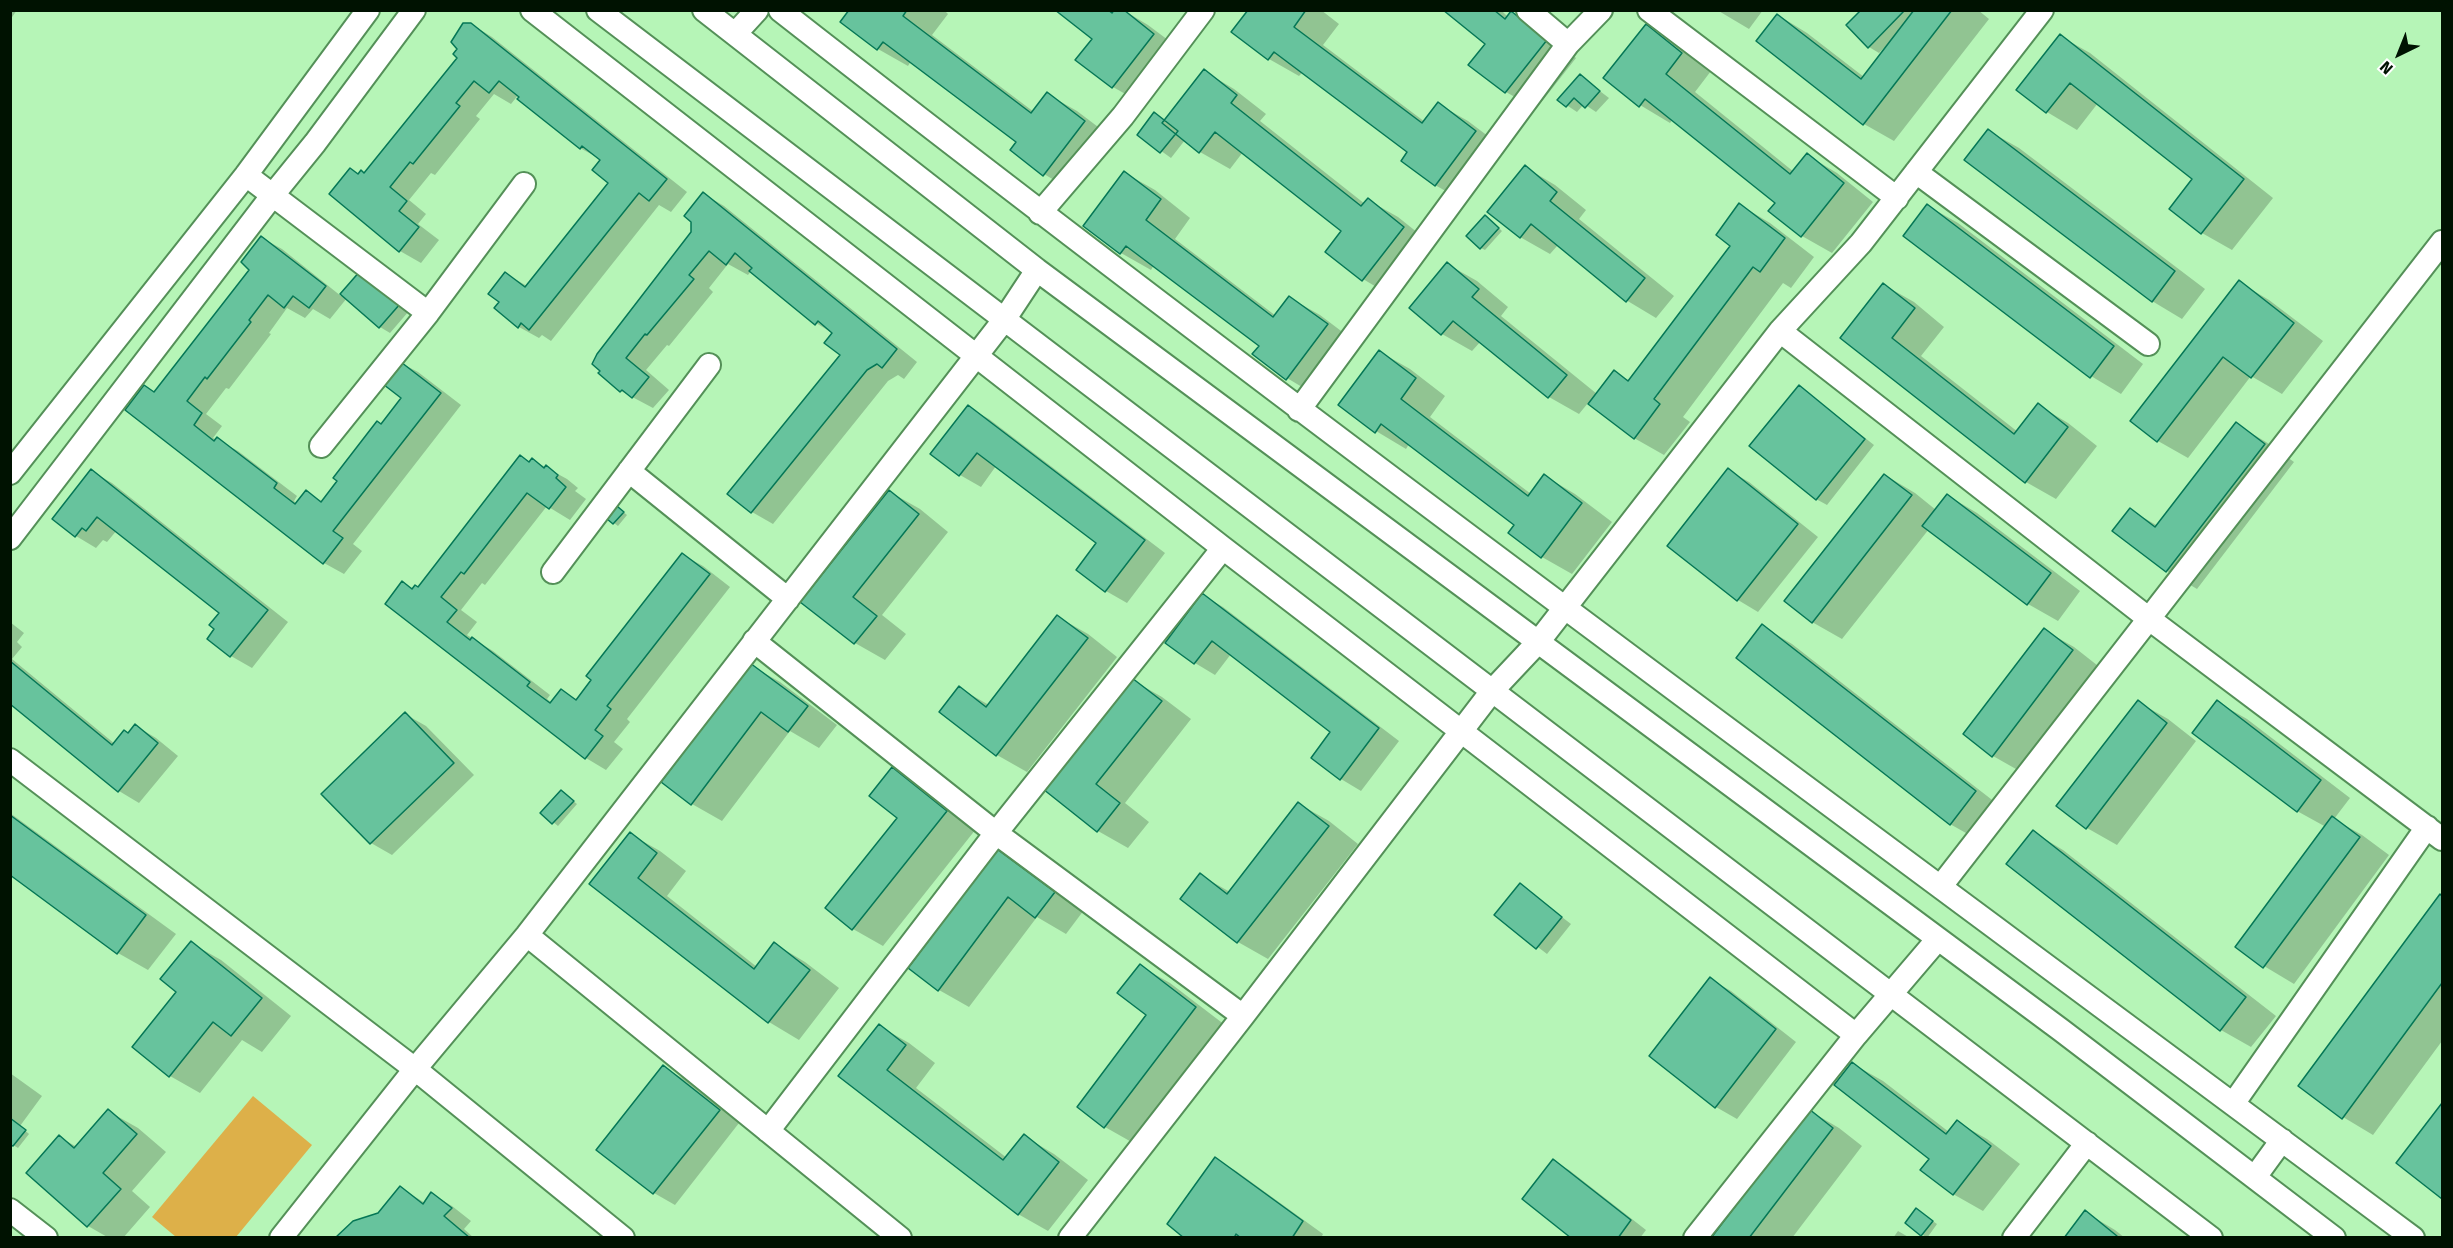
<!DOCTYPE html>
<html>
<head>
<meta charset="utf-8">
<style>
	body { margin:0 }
	#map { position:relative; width:2453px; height:1248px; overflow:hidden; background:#b6f5b7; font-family:"Fira Sans",sans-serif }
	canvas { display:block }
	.frame { position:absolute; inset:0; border:12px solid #001201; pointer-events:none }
	.north { position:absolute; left:2369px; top:24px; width:60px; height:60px; -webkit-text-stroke:4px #fff; paint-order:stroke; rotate:223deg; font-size:16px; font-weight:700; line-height:24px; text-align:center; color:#001201 }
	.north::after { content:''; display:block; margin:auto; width:21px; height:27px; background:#001201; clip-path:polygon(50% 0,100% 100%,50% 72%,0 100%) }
</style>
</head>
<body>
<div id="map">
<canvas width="2453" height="1248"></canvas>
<div class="frame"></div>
<div class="north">N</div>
</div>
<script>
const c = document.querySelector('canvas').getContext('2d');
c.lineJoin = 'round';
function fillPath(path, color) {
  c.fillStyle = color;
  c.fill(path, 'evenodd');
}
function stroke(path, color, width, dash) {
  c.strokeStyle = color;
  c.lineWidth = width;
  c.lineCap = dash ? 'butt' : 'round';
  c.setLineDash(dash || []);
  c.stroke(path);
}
const green = new Path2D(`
	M 253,1096 L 312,1145 L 236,1237 L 176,1237 L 152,1217 Z`);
const shadow = new Path2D(`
	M 10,10 L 17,10 L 10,20 Z
	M 851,10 L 944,10 L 948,14 L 932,35 L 1034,112 L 1047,94 L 1077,111 L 1114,139 L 1074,192 L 1044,174 L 1018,142 L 911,61 L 908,66 L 878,49 Z
	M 1058,10 L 1123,10 L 1148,25 L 1184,52 L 1143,104 L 1113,87 L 1078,59 L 1094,39 Z
	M 1250,10 L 1321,10 L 1339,24 L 1323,45 L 1425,122 L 1438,104 L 1468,121 L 1505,149 L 1465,202 L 1435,185 L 1409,152 L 1303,72 L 1299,76 L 1269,59 L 1233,32 Z
	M 1445,10 L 1501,10 L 1508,17 L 1511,13 L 1541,30 L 1576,58 L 1536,109 L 1506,92 L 1487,43 Z
	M 1717,10 L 1763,10 L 1749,29 Z
	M 1864,10 L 1978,10 L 1989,19 L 1894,141 L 1864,124 L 1758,41 L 1778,15 L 1807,33 L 1864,77 L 1887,47 L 1886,46 L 1879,53 L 1869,47 Z
	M 471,24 L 492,37 L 687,192 L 671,212 L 659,205 L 551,341 L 542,335 L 539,338 L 519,327 L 501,302 L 506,274 L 527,286 L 610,183 L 602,160 L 580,148 L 519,94 L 511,104 L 494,94 L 476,116 L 480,119 L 435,175 L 431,173 L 409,200 L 426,214 L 418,224 L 439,240 L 421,263 L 400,251 L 331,194 L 359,175 L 365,174 L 459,57 Z
	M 1646,26 L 1676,43 L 1711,71 L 1695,92 L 1794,172 L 1807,155 L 1837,173 L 1873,202 L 1832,253 L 1802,236 L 1771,211 L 1777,203 L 1673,119 L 1670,123 L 1640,105 Z
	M 2060,36 L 2090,53 L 2273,198 L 2232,250 L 2202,233 L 2171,209 L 2194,179 L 2098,103 L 2077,130 L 2047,112 L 2018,90 Z
	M 1204,71 L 1234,89 L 1266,114 L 1260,121 L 1365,204 L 1368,200 L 1398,217 L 1433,245 L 1393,297 L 1363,279 L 1343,231 L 1243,152 L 1230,169 L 1200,152 L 1185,140 L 1171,158 L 1139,135 L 1155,114 L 1166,121 Z
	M 1580,76 L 1609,98 L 1596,112 L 1584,104 L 1577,112 L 1559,100 Z
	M 1989,131 L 2019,148 L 2205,289 L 2182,319 L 2152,301 Z
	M 1525,167 L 1555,185 L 1586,210 L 1579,219 L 1674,296 L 1656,318 L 1626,300 L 1558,245 L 1550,254 L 1520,237 Z
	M 1125,173 L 1155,190 L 1190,218 L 1175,239 L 1276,316 L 1290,298 L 1320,315 L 1357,343 L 1317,396 L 1287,378 L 1261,346 L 1154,265 L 1151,270 L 1121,253 Z
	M 704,194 L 724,206 L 917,362 L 904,379 L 898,375 L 888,381 L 773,524 L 752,512 L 729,494 L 842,355 L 834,334 L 816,323 L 751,271 L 748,275 L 728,264 L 709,288 L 713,292 L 669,346 L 667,345 L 646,370 L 669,390 L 653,408 L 621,391 L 600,373 L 693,232 Z
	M 1740,205 L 1770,223 L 1814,257 L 1791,288 L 1783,283 L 1683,417 L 1690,422 L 1664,455 L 1634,438 L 1588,403 L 1579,414 L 1549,397 L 1481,341 L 1472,351 L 1442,334 L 1411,308 L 1447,264 L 1477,281 L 1508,307 L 1501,316 L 1597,394 L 1614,372 L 1630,381 L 1732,245 ZM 1655,395 L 1658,395 L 1650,406 Z
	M 1928,206 L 1958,223 L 2143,364 L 2121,394 L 2091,376 Z
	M 1490,220 L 1502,231 L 1485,250 L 1481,248 Z
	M 262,238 L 282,249 L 341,296 L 361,272 L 409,311 L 390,333 L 380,327 L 347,298 L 330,319 L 313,309 L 305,318 L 287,308 L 269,333 L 271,334 L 229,389 L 226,388 L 206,414 L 222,426 L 213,438 L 238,451 L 297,496 L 294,501 L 297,504 L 306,492 L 323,502 L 403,398 L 397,361 L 418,372 L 461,405 L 353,544 L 362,551 L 344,574 L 324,563 L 156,393 L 252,269 Z
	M 2239,282 L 2269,300 L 2323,341 L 2282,394 L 2251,376 L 2188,458 L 2158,441 L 2132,421 Z
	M 1884,285 L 1914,302 L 1944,327 L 1921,356 L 2018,432 L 2038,405 L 2068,423 L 2097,446 L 2056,499 L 2026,482 L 1842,338 Z
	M 1380,352 L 1410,369 L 1445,396 L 1430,417 L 1531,494 L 1545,476 L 1575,494 L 1612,522 L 1572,574 L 1542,557 L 1510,533 L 1516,525 L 1409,444 L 1406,449 L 1376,431 Z
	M 1799,386 L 1874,445 L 1827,505 L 1816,499 Z
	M 968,407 L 989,419 L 1165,553 L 1127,603 L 1106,591 L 1078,569 L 1098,543 L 996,466 L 981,487 L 960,475 L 932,454 Z
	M 2236,424 L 2266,442 L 2294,462 L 2197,589 L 2167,571 L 2115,531 L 2130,510 L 2158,526 Z
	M 521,457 L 530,462 L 532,460 L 567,479 L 578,488 L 575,491 L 586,499 L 570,520 L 547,506 L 485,585 L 482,583 L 461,610 L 477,622 L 467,635 L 493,651 L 550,695 L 547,699 L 552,703 L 561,691 L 578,700 L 683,555 L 703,566 L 730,587 L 627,719 L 630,722 L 614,742 L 623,749 L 606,770 L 586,758 L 387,604 L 403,583 L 414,589 L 418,588 Z
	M 1728,470 L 1749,482 L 1818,537 L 1758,612 L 1738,600 L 1669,545 Z
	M 91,471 L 112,483 L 288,622 L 252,668 L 231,656 L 209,638 L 216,629 L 221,613 L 117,530 L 107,542 L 103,540 L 96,548 L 76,536 L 54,518 Z
	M 1885,475 L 1915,493 L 1936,510 L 1947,495 L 1977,513 L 2080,591 L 2058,621 L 2028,604 L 1929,529 L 1842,639 L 1812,622 Z
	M 890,492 L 920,509 L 948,532 L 882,615 L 906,634 L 885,660 L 855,643 L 803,601 Z
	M 615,505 L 627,515 L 618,526 L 614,523 Z
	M 1203,595 L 1223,607 L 1399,741 L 1361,791 L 1341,779 L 1313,757 L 1332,731 L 1231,654 L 1215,675 L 1195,663 L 1167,642 Z
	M 1058,617 L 1088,634 L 1117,657 L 1027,772 L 997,755 L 941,711 L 959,688 L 989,705 Z
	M 10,622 L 24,633 L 17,642 L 22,647 L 12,659 L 115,744 L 129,734 L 136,726 L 156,738 L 178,756 L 139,803 L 119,791 L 10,702 Z
	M 1762,626 L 1792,644 L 2005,810 L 1980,841 L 1950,824 Z
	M 2044,630 L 2074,647 L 2102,669 L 2023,773 L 1993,756 Z
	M 750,665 L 780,682 L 837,725 L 819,748 L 790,731 L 722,821 L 692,804 L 663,782 Z
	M 1132,680 L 1162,697 L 1191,719 L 1125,803 L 1149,822 L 1128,848 L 1098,831 L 1046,789 Z
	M 2138,702 L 2168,719 L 2196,741 L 2117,845 L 2087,828 Z
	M 2217,702 L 2247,719 L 2350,798 L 2334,819 L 2362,835 L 2389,855 L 2294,984 L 2264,966 L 2326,827 L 2297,811 Z
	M 405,714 L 426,726 L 474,775 L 392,855 L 371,843 L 323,794 Z
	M 892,769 L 922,786 L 976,829 L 883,946 L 853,929 L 899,818 Z
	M 562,792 L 577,804 L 558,826 L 542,813 Z
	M 1299,804 L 1329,821 L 1358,844 L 1268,959 L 1238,942 L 1182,898 L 1200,875 L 1230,892 Z
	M 10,813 L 176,934 L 148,970 L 118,953 L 10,874 Z
	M 2033,832 L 2063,850 L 2276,1016 L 2251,1047 L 2221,1030 L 2008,864 Z
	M 630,834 L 660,851 L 686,871 L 667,896 L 757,967 L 775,944 L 805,962 L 839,988 L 799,1040 L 769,1022 L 591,884 Z
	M 997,850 L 1027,868 L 1084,910 L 1066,934 L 1037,917 L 969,1007 L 939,990 L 910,967 Z
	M 1520,885 L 1571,924 L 1547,954 L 1496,915 Z
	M 2440,896 L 2442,897 L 2442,1041 L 2373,1135 L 2343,1117 L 2300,1085 Z
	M 191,943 L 221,960 L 291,1016 L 262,1052 L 242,1040 L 200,1093 L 170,1076 L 178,992 Z
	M 1140,966 L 1170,983 L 1225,1025 L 1135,1144 L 1105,1127 L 1079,1107 L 1149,1015 Z
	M 1710,979 L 1731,991 L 1796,1042 L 1737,1119 L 1716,1107 L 1651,1056 Z
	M 879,1026 L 909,1043 L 935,1063 L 916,1088 L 1007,1158 L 1024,1136 L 1054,1154 L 1088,1180 L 1048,1231 L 1018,1214 L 840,1076 Z
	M 1853,1064 L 1883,1081 L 1949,1132 L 1957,1122 L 1987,1139 L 2020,1164 L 1983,1211 L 1953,1194 L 1931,1159 Z
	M 663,1067 L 684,1079 L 739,1123 L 675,1205 L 654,1193 L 599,1150 Z
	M 10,1073 L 42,1096 L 20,1126 L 29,1134 L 18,1148 L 10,1143 Z
	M 2442,1106 L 2442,1197 L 2399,1163 Z
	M 108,1111 L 138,1128 L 166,1152 L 132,1191 L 150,1207 L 123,1238 L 109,1238 L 88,1226 L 59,1137 L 77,1147 Z
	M 1810,1111 L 1839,1128 L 1862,1146 L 1792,1238 L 1713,1238 Z
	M 1216,1159 L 1236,1171 L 1323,1234 L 1321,1238 L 1186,1238 Z
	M 1553,1161 L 1569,1170 L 1646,1230 L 1640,1238 L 1573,1238 Z
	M 401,1188 L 425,1203 L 432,1194 L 452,1206 L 471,1221 L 464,1229 L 474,1238 L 338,1238 L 379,1214 Z
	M 2085,1212 L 2115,1230 L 2125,1238 L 2066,1238 Z
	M 1921,1213 L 1937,1224 L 1927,1238 L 1907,1223 Z
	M 1898,1231 L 1910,1238 L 1893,1238 Z`);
const building = new Path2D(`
	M 849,10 L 907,10 L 903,16 L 1031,113 L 1047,92 L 1085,121 L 1043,176 L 1010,150 L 1016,142 L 883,42 L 877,50 L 840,22 Z
	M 1055,10 L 1108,10 L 1112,13 L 1114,10 L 1124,10 L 1154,34 L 1112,88 L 1075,60 L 1092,39 Z
	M 1248,10 L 1306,10 L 1294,27 L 1422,123 L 1438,102 L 1476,131 L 1435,186 L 1401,161 L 1407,152 L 1274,52 L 1268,60 L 1231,32 Z
	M 1443,10 L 1494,10 L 1505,19 L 1511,11 L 1547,40 L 1505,93 L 1468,65 L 1485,44 Z
	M 1861,10 L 1905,10 L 1868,48 L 1846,25 Z
	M 1914,10 L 1952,10 L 1863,125 L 1756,41 L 1777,14 L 1861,79 Z
	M 463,23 L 471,23 L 667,179 L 649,201 L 639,193 L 529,330 L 521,323 L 518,328 L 494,308 L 499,302 L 488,294 L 505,272 L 525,287 L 608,183 L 592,170 L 600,160 L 582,146 L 580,149 L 517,99 L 519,97 L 499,81 L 489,93 L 474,81 L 456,103 L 460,106 L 413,164 L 410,162 L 390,187 L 407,201 L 399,211 L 419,227 L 399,252 L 329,194 L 350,168 L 358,174 L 361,170 L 364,173 L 457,58 L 453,54 L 457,49 L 451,42 Z
	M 1646,24 L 1682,53 L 1666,74 L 1790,174 L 1807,153 L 1844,183 L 1801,237 L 1768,211 L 1775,203 L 1645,99 L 1639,107 L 1603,78 Z
	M 2060,34 L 2244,179 L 2201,234 L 2169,209 L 2192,179 L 2070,83 L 2046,113 L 2016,90 Z
	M 1204,69 L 1237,95 L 1231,103 L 1361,206 L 1368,198 L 1404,227 L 1362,281 L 1325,252 L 1341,231 L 1215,132 L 1199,153 L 1162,123 Z
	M 1580,74 L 1600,91 L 1585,108 L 1574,98 L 1566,107 L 1557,100 Z
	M 1154,112 L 1178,131 L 1160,153 L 1137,135 Z
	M 1988,129 L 2175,271 L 2152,302 L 1964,160 Z
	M 1525,165 L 1557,192 L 1550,201 L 1645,278 L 1626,302 L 1531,224 L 1520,238 L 1487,212 Z
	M 1124,171 L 1161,199 L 1146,220 L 1273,317 L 1289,296 L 1328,324 L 1286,380 L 1252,354 L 1259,346 L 1126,246 L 1120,254 L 1083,226 Z
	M 703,192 L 897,349 L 882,368 L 877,364 L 867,370 L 751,513 L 727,494 L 840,355 L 824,343 L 832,333 L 818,321 L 815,325 L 749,271 L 752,268 L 735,253 L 726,265 L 709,251 L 689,275 L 694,279 L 647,335 L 645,334 L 626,358 L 649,377 L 632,398 L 622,390 L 620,392 L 598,373 L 600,371 L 592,364 L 597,354 L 691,232 L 691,222 L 684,216 Z
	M 1739,203 L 1785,238 L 1760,272 L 1753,267 L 1654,399 L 1660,404 L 1634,439 L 1588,404 L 1614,370 L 1628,381 L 1730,246 L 1716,235 Z
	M 1927,204 L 2114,346 L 2090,378 L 1903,236 Z
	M 1485,215 L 1499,228 L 1480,249 L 1466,236 Z
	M 261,236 L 326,286 L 309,308 L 293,296 L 284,308 L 268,295 L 249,320 L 251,322 L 207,379 L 205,377 L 187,401 L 202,413 L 194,425 L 214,441 L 217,437 L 277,483 L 274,488 L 295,504 L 306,490 L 321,502 L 337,481 L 333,478 L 377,421 L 381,424 L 401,398 L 379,381 L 397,359 L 441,393 L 333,531 L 343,538 L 323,564 L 125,410 L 144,385 L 154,392 L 249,270 L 241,262 Z
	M 1447,262 L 1479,289 L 1472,297 L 1567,375 L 1548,398 L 1453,321 L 1441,335 L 1409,308 Z
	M 361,270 L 400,304 L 379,328 L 340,294 Z
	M 2239,280 L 2294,323 L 2251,378 L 2223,357 L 2157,442 L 2130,421 Z
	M 1883,283 L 1915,308 L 1892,338 L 2014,434 L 2038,403 L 2068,427 L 2025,483 L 1840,338 Z
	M 1379,350 L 1416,378 L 1401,399 L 1528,496 L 1544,474 L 1582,503 L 1541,558 L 1508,533 L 1514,525 L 1381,424 L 1375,433 L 1338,405 Z
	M 1799,385 L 1865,439 L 1816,500 L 1749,446 Z
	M 968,405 L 1145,540 L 1105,592 L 1076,570 L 1096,543 L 977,453 L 959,476 L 930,454 Z
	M 2236,422 L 2265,444 L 2166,572 L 2112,531 L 2130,508 L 2155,527 Z
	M 520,455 L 529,462 L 532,458 L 544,468 L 546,465 L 558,475 L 556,478 L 566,487 L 549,509 L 527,493 L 464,574 L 461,572 L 441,597 L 457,610 L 447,622 L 470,640 L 472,637 L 530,682 L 527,686 L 550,703 L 561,689 L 576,700 L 591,680 L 586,676 L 682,553 L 710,574 L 607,706 L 611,709 L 595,730 L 603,736 L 585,759 L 385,604 L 402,581 L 412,589 L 415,585 L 418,587 Z
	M 1728,468 L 1798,524 L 1737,601 L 1667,546 Z
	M 91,469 L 268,610 L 230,657 L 207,639 L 214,629 L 209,625 L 219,613 L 97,517 L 86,531 L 82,528 L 75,537 L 52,519 Z
	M 1884,474 L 1912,495 L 1812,623 L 1784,601 Z
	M 889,490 L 919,514 L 853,597 L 877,616 L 854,644 L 800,602 Z
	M 1947,494 L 2051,573 L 2027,605 L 1922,526 Z
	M 611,501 L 624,512 L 613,524 L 600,513 Z
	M 1202,593 L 1379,728 L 1340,780 L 1311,758 L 1330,732 L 1212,641 L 1194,664 L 1165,643 Z
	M 1057,615 L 1088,638 L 996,756 L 939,712 L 959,686 L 986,707 Z
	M 1762,624 L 1976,791 L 1950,825 L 1736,658 Z
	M 2044,628 L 2073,650 L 1992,757 L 1963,734 Z
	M 10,661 L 112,745 L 124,730 L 128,733 L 135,724 L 158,743 L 118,792 L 10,704 Z
	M 750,663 L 808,706 L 788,732 L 761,712 L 691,805 L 661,782 Z
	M 1132,678 L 1162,701 L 1096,784 L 1120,803 L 1097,832 L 1043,789 Z
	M 2138,700 L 2167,723 L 2086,829 L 2056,806 Z
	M 2217,700 L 2321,780 L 2297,812 L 2192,733 Z
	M 405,712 L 454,763 L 370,844 L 321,794 Z
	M 892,767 L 947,811 L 852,930 L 825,908 L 897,818 L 869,796 Z
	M 561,790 L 574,801 L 552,824 L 540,813 Z
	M 1298,802 L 1329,826 L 1237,943 L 1180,899 L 1200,873 L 1227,894 Z
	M 10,815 L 146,915 L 117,954 L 10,875 Z
	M 2332,816 L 2360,837 L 2263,968 L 2235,947 Z
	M 2033,830 L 2246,997 L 2220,1031 L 2006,864 Z
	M 630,832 L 657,853 L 638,878 L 754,969 L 774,942 L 810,970 L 768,1023 L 589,884 Z
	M 997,849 L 1055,892 L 1035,918 L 1008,897 L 938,991 L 908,968 Z
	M 1520,883 L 1562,917 L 1536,949 L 1494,915 Z
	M 2440,894 L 2442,896 L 2442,983 L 2342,1119 L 2298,1086 Z
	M 191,941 L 262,998 L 231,1036 L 213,1022 L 169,1077 L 132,1047 L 176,992 L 160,979 Z
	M 1140,964 L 1196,1007 L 1104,1128 L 1077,1107 L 1146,1015 L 1117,993 Z
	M 1710,977 L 1776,1029 L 1715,1108 L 1649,1056 Z
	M 879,1024 L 906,1045 L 887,1070 L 1003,1160 L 1024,1134 L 1059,1162 L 1018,1215 L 838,1076 Z
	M 1852,1062 L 1946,1134 L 1957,1120 L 1991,1146 L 1953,1195 L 1920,1170 L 1929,1159 L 1834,1085 Z
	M 663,1065 L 720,1110 L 653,1194 L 596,1150 Z
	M 2442,1103 L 2442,1199 L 2396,1163 Z
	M 108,1109 L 137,1134 L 103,1173 L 121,1189 L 87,1227 L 26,1173 L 59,1135 L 74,1148 Z
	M 1809,1109 L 1833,1128 L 1749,1238 L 1711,1238 Z
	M 10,1118 L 26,1130 L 13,1146 L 10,1145 Z
	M 1215,1157 L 1303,1221 L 1292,1238 L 1241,1238 L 1236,1234 L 1234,1238 L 1184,1238 L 1167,1224 Z
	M 1553,1159 L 1631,1220 L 1618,1238 L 1571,1238 L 1522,1199 Z
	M 400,1186 L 423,1204 L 431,1192 L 452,1208 L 444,1216 L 470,1238 L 335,1238 L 353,1221 L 378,1213 Z
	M 1916,1208 L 1933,1221 L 1921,1236 L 1905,1223 Z
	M 2085,1210 L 2117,1236 L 2115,1238 L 2064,1238 Z`);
const minor = new Path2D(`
	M 532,10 L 1223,548 L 1856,1035
	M 598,10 L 2211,1238
	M 704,10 L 1037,270 L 2061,1030 L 2334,1238
	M 780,10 C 1317,430 1867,831 2413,1238
	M 1528,10 L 1568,44
	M 1649,10 L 1897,198
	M 735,34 L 757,10
	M 1916,172 L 2148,344
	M 246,175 L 428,313
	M 1040,213 L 1123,116 L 1203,10
	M 1780,331 L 2148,618 L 2442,839
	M 1299,410 L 1568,44 L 1601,10
	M 321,446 L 428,313 L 524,184
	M 629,471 L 788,599
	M 10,473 L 246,175 L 368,10
	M 10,538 L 272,196 L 315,143 L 414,10
	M 553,572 L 709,365
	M 754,641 L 996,833 L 1243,1016
	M 10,760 L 415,1069 L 623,1238
	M 1941,886 L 2442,242
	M 527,935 L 900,1238
	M 2233,1104 L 2427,827
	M 768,1131 L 996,833 L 1223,548
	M 2255,1177 L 2282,1140
	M 10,1210 L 46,1238
	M 281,1238 L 415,1069 L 527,935 L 1004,320 L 1037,270
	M 1070,1238 L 1243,1016 L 1492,691 L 1539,641 L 1780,331 L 1861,243 L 2042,10
	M 1695,1238 L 1856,1035 L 1937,940
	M 2014,1238 L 2087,1143`);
fillPath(green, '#ddb049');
fillPath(shadow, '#0003');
fillPath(building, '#67c39d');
stroke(building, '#057756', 1.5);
stroke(minor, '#549058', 26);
stroke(minor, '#fff', 22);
</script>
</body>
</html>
